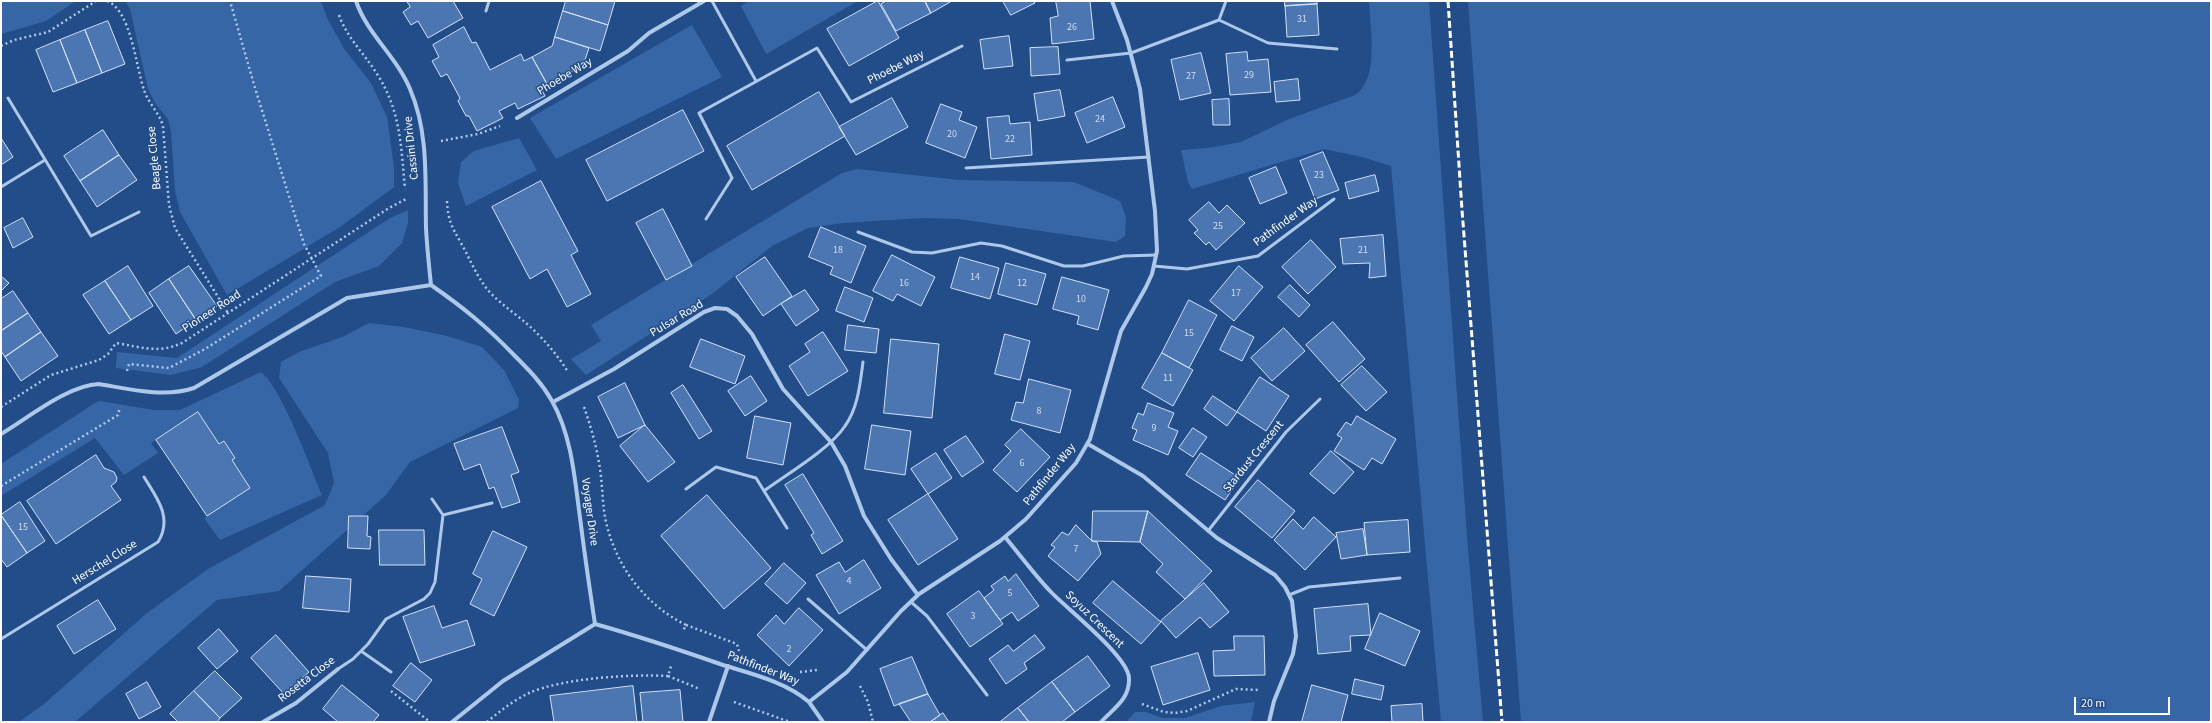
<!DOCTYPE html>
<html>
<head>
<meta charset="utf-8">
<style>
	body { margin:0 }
	#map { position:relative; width:2212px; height:723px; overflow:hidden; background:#224d89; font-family:"Source Sans 3",sans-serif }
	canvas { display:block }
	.frame { position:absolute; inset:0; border:2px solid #fff; pointer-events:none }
	.scale { position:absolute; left:2074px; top:697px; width:96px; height:18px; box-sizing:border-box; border:2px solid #fff; border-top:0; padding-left:5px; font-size:12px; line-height:14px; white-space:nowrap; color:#fff; -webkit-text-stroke:3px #224d89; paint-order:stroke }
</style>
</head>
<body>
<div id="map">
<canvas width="2212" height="723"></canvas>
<div class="frame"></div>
<div class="scale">20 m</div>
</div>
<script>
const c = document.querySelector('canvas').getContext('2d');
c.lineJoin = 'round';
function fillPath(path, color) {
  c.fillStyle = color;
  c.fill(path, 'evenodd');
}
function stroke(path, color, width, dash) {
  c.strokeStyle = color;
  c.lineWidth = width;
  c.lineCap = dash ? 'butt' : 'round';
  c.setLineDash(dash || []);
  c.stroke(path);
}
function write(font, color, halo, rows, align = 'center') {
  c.font = font + ' "Source Sans 3",sans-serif';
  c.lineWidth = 3;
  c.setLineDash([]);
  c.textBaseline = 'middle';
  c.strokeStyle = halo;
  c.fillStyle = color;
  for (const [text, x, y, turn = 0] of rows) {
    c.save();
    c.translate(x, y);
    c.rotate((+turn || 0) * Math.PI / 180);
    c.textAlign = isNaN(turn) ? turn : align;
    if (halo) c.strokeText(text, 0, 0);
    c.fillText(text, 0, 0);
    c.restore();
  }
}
const green = new Path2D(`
	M 1,1 L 76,1 L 46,21 L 1,34 Z
	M 125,1 L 321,1 L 328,20 L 345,50 L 371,83 L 387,117 L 394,167 L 394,187 L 340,227 L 227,295 L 180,212 L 175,191 L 171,131 L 168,119 L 155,103 L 148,89 L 130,9 Z
	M 749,1 L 858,1 L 766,54 L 741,6 Z
	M 1369,1 L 1429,1 L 1468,550 L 1483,722 L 1441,722 L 1391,166 L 1362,157 L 1324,149 L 1192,189 L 1188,182 L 1181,150 L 1208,148 L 1241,142 L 1289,119 L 1355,95 C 1380,78 1370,28 1369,1 Z
	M 1468,1 L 2211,1 L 2211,722 L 1521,722 Z
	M 692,25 L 722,77 L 556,159 L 530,118 Z
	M 519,138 L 537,170 L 466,206 L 458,183 L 461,162 L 474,151 Z
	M 857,169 L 960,180 L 1074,182 L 1120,201 L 1126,217 L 1125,236 L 1116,242 L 959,219 L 922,218 L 843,223 L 808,228 L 772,246 L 712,294 L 586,375 L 571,359 L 601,341 L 591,325 L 842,173 Z
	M 408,210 L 408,223 L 402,243 L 379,266 L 335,282 L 202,367 L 171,375 L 116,368 L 117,352 L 177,358 L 390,218 Z
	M 369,323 L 404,327 L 447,336 L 482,347 L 504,370 L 519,400 L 518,408 L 410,462 L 386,495 L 279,591 L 217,600 L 75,722 L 19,722 L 44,704 L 147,613 L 208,569 L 325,505 L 334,483 L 328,453 L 279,378 L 281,362 L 299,352 L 342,337 Z
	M 261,372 C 282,388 310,467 322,495 L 220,540 L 204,518 L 250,488 L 232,460 L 235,458 L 223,441 L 219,444 L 198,412 L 151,443 L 158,453 L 124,475 L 95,438 L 1,496 L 1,464 L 95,403 L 100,401 L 154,410 L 180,410 Z
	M 1255,702 L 1251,722 L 1126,722 L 1135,712 L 1146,712 L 1162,718 L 1185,718 L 1221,706 Z`);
const building = new Path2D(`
	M 407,1 L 453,1 L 463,18 L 428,38 L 418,21 L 411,25 L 403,12 L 410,7 Z
	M 566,1 L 615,1 L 608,25 L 563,11 Z
	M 878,1 L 899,38 L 849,66 L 827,29 Z
	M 887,1 L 925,1 L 931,13 L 896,31 L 881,4 Z
	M 925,1 L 952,1 L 931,13 Z
	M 1003,1 L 1034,1 L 1035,3 L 1011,15 Z
	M 1056,1 L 1090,1 L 1094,39 L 1052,44 L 1050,18 L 1058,16 Z
	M 1285,1 L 1317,1 L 1317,4 L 1285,6 Z
	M 1317,4 L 1319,35 L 1287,37 L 1285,6 Z
	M 563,11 L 608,25 L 600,51 L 555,37 Z
	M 108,21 L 125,64 L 102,73 L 85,30 Z
	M 464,27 L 472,43 L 476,42 L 490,70 L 521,54 L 524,61 L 532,57 L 547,84 L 541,88 L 545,96 L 518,109 L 515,103 L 499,111 L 503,118 L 477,131 L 469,116 L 466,116 L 458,101 L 460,98 L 447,74 L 441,77 L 432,61 L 439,57 L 433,45 Z
	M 85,30 L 102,73 L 77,83 L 60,40 Z
	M 1009,36 L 1013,66 L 984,69 L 980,40 Z
	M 555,37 L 589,48 L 583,66 L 547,84 L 532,57 L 552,46 Z
	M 60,40 L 77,83 L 53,92 L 36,50 Z
	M 1058,47 L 1060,74 L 1031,76 L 1030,48 Z
	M 1247,52 L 1248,61 L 1268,59 L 1271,92 L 1230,95 L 1226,54 Z
	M 1201,53 L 1211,93 L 1180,100 L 1171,60 Z
	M 1298,79 L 1300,100 L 1276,102 L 1274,82 Z
	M 1060,90 L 1065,116 L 1038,121 L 1034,94 Z
	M 819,92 L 845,136 L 752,190 L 727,146 Z
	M 1113,97 L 1125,127 L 1087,143 L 1075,113 Z
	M 892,98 L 908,127 L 856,155 L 839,127 Z
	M 1229,99 L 1230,125 L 1213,125 L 1212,100 Z
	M 941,104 L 962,112 L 959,120 L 977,127 L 965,158 L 926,143 Z
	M 683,110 L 704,151 L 607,201 L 586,160 Z
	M 1009,116 L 1010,124 L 1030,122 L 1032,155 L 991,159 L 987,118 Z
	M 103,130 L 119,155 L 80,181 L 64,156 Z
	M 1,138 L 13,157 L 1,165 Z
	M 1323,152 L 1339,190 L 1315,199 L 1300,161 Z
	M 119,155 L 137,180 L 97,207 L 80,181 Z
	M 1276,167 L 1287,193 L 1260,204 L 1249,178 Z
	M 1375,175 L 1379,191 L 1349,199 L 1345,183 Z
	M 541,181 L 578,251 L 571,255 L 591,294 L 567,307 L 547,269 L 530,279 L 492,207 Z
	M 1209,202 L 1219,213 L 1227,205 L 1245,223 L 1216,250 L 1209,242 L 1206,245 L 1194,233 L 1198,230 L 1189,220 Z
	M 663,209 L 692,266 L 666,280 L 636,223 Z
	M 23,218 L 33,237 L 13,248 L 4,228 Z
	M 821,227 L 866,246 L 851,283 L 830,274 L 833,267 L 809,257 Z
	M 1383,235 L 1386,276 L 1369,278 L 1370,263 L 1343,264 L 1340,239 Z
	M 1311,240 L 1336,267 L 1308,294 L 1282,267 Z
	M 892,255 L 935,277 L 921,306 L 897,294 L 893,301 L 873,291 Z
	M 765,257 L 792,296 L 763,316 L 736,277 Z
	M 960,257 L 999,268 L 990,299 L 951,288 Z
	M 1006,263 L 1046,274 L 1037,305 L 998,294 Z
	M 128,266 L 153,306 L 131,320 L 105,281 Z
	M 189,266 L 217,306 L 196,320 L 169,279 Z
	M 1239,266 L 1263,287 L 1234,321 L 1210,301 Z
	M 1,276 L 9,283 L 1,291 Z
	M 1062,277 L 1109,290 L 1098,330 L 1077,324 L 1079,316 L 1053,309 Z
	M 169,279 L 196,320 L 176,334 L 149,293 Z
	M 105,281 L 131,320 L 109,334 L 83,295 Z
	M 1290,285 L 1310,305 L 1299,317 L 1278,297 Z
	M 845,287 L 873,298 L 864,322 L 836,311 Z
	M 805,290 L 819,310 L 796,326 L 781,304 Z
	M 13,291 L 28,313 L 1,331 L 1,299 Z
	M 1189,300 L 1217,315 L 1189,368 L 1162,353 Z
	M 28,313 L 41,332 L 5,357 L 1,351 L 1,331 Z
	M 1333,322 L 1365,359 L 1339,382 L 1306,345 Z
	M 848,325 L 879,329 L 876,353 L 845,350 Z
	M 1232,326 L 1254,337 L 1242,361 L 1220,350 Z
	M 1284,328 L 1305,351 L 1272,381 L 1251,358 Z
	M 41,332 L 58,356 L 21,381 L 5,357 Z
	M 823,332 L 848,371 L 808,396 L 789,366 L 810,352 L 805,344 Z
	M 1005,334 L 1030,341 L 1020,380 L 995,374 Z
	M 701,339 L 745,356 L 735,384 L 690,367 Z
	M 891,339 L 939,344 L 932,418 L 884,413 Z
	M 1162,353 L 1193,370 L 1173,406 L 1142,388 Z
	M 1362,366 L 1387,392 L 1366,411 L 1341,385 Z
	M 751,376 L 767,401 L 745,416 L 728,391 Z
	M 1260,377 L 1289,396 L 1266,431 L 1237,412 Z
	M 1029,379 L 1071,390 L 1060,433 L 1011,420 L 1016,402 L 1023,403 Z
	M 625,383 L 645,425 L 618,438 L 598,397 Z
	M 683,385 L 712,431 L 699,439 L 671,393 Z
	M 1213,396 L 1237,412 L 1227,426 L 1204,409 Z
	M 1148,403 L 1174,413 L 1168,427 L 1178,431 L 1168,455 L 1133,440 L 1137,430 L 1132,428 L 1138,413 L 1143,415 Z
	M 198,412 L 219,444 L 224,441 L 235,458 L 232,460 L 250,488 L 207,516 L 156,440 Z
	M 755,416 L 791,423 L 783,465 L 747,458 Z
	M 1357,416 L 1396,439 L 1382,464 L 1372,458 L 1364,470 L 1334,451 L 1342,438 L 1337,435 L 1346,422 L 1351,425 Z
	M 645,425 L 675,462 L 648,482 L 620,446 Z
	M 872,425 L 911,431 L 905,475 L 865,469 Z
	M 502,427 L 519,472 L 511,475 L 520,502 L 502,508 L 494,487 L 489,489 L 480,464 L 464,470 L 454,444 Z
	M 1193,428 L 1207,437 L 1193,457 L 1179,448 Z
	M 1021,429 L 1050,457 L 1017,492 L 993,470 L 1011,451 L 1005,445 Z
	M 966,436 L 984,462 L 962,477 L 944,450 Z
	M 1331,451 L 1354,472 L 1334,494 L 1310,474 Z
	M 936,453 L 952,478 L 928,494 L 911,469 Z
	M 1201,453 L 1240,478 L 1225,500 L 1186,475 Z
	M 96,455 L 104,468 L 114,472 L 117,478 L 116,482 L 111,486 L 121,500 L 56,544 L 27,501 Z
	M 803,474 L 843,541 L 822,554 L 811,535 L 814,533 L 785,485 Z
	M 1258,480 L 1295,511 L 1272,538 L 1235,507 Z
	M 928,494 L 958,539 L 918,565 L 888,520 Z
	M 707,495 L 771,568 L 724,609 L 661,536 Z
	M 20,502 L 45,541 L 27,553 L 1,515 Z
	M 1093,511 L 1148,511 L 1140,542 L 1092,541 Z
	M 1148,511 L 1212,571 L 1185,599 L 1156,572 L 1163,564 L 1140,542 Z
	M 1,515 L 27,553 L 7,567 L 1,559 Z
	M 349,516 L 368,516 L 367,536 L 371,537 L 370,549 L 348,548 Z
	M 1314,517 L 1336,537 L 1305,570 L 1274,540 L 1293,519 L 1303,529 Z
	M 1408,520 L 1410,552 L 1367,555 L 1364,523 Z
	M 1076,525 L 1092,541 L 1097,542 L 1101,554 L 1078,581 L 1048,556 L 1055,547 L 1051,545 L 1062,532 L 1068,535 Z
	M 1363,529 L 1367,555 L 1341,559 L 1336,533 Z
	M 379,530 L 424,530 L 425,565 L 380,565 Z
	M 493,531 L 527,547 L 494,616 L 470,604 L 482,579 L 473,574 Z
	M 864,560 L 881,588 L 839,614 L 816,575 L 839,562 L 845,572 Z
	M 784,563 L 806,583 L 787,604 L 765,584 Z
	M 1016,574 L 1039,606 L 1018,621 L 1012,612 L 1000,620 L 984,598 L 994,590 L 991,586 L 1005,576 L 1008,581 Z
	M 306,576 L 351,579 L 349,612 L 303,608 Z
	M 1113,581 L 1161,622 L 1141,644 L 1093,603 Z
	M 1204,583 L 1229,612 L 1210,628 L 1200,617 L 1176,638 L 1161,621 Z
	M 979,591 L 1003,624 L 970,647 L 947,614 Z
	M 98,600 L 116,629 L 74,654 L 57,626 Z
	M 1368,604 L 1371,635 L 1350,636 L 1351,651 L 1318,654 L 1314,609 Z
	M 434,606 L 442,628 L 467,620 L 475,645 L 420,663 L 403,617 Z
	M 799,608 L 823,630 L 789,666 L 757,635 L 776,615 L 784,624 Z
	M 1380,613 L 1420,631 L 1405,666 L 1365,649 Z
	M 219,629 L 238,651 L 217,669 L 198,648 Z
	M 276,635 L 309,672 L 284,694 L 251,658 Z
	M 1035,635 L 1045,648 L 1024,663 L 1027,669 L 1006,684 L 989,659 L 1008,645 L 1013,651 Z
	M 1234,636 L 1264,636 L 1265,675 L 1214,676 L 1213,651 L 1234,650 Z
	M 1198,653 L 1210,690 L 1163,705 L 1151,667 Z
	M 1088,656 L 1110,686 L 1075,712 L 1052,682 Z
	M 912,657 L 928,694 L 894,706 L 880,669 Z
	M 411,663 L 432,680 L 415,702 L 393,686 Z
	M 215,671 L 242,698 L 220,718 L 194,691 Z
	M 1355,679 L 1384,686 L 1381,700 L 1352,694 Z
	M 147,682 L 161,707 L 139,719 L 126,694 Z
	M 1052,682 L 1075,712 L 1062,722 L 1029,722 L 1018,708 Z
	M 342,685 L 379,715 L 373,722 L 338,722 L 323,709 Z
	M 1312,685 L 1348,695 L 1341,722 L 1302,722 Z
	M 633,686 L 637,722 L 554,722 L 550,696 Z
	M 680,690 L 683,722 L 643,722 L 640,693 Z
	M 194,691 L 220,718 L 217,722 L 178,722 L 170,714 Z
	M 928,694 L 940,715 L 930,722 L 911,722 L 899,704 Z
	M 1422,704 L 1423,722 L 1392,722 L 1391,706 Z
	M 1018,708 L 1029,722 L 1000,722 Z
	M 943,713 L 949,722 L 930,722 L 940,715 Z`);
const path = new Path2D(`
	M 107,1 C 131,10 136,67 144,90 C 148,103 159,112 163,126 L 169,205 L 175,228 L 228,313
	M 339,15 C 347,38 364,53 377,74 C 401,111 401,147 405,189
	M 1,46 L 14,40 L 48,32 L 96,1
	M 441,141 L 478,134 L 500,126
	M 447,201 C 448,221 452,227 461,243 C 470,259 476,275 487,289 C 498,302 513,312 526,323 C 542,337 557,354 568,372
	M 127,371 L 129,364 L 169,368 L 205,349 L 321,276 L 304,244 L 255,88 L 230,1
	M 1,407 L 51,375 L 99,360 L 108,354 L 116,343 C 141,347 158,354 182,343 L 389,208 L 406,199
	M 584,407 C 591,427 597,448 600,469 C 603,488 602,508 607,526 C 618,569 646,605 686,625 L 683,631
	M 1,486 L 118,415 L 120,407
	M 686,625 L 737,644 L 739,651
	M 800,672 L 817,670
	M 668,676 L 700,689
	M 860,686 L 868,702 L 873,722
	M 391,691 L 430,722
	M 734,702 L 790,722
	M 1142,704 L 1164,712 L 1175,713 L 1187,711 L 1236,689 L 1259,690
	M 487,722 C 500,711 514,700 529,693 C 563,678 631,674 668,676 L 671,666`);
const service = new Path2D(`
	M 712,1 L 756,81
	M 486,11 L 489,1
	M 1219,20 L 1226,1
	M 1067,60 L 1131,53 L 1219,20 L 1268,43 L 1337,49
	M 8,98 L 91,236 L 139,212
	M 966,168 L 1149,157
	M 1,187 L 45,160
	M 706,219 L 732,178 L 699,113 L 817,48 L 851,102 L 962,46
	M 858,232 L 912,252 L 932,253 L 981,243 L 1002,246 L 1064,266 L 1083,266 L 1124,256 L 1156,255
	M 1154,266 L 1187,269 L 1258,256 L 1334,199
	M 686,489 L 716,467 L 756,478 L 787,528
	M 764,491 C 787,474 830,449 845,426 C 858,408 860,384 863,362
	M 432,499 L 443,515 L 492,503
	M 1208,531 L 1286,432 L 1320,399
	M 1289,595 L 1309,587 L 1400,578
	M 808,599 L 867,650
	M 911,602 L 927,616 L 987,695
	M 1,639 L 158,542 C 173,518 157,498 144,477
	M 361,651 L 391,672
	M 338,669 L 353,659 L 368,644 L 386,619 L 424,599 L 430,593 L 435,582 L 443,515`);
const minor = new Path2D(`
	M 356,1 C 367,34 397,57 410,89 C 429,133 425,181 426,228 C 427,247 429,266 431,285
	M 517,118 L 628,51 L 649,33 L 704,1
	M 431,285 C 464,308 486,326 514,355 C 529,370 542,383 552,401 C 573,438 575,484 581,525 C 585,558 590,591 595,624 L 503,681 L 452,722
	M 553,402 L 614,369 L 704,312 L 715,308 L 727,309 L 737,316 L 752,334 L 783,389 L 831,442 L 845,466 L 864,516 L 891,559 L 918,595
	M 1,434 C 28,418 68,385 99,384 C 129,389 164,398 194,388 L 347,298 L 431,285
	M 1088,444 L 1143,476 L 1217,538 L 1275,575 L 1285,587 L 1292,601 L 1296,636 L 1293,654 L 1274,701 L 1269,722
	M 1005,537 C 1020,555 1034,574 1050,591 C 1067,609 1128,656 1129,678 C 1130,699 1114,708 1101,722
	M 595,624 C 638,636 680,650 723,665 C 752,674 786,682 809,702 L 847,672 L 901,611 L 919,594 L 1000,541 L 1026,519 L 1076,463 L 1090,439 L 1121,331 L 1146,287 L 1152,274 L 1157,251 L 1155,211 L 1140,89 L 1127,40 L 1112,1
	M 809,702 L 823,722
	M 263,722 L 296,703 L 338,669
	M 709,722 L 728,666`);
const rail = new Path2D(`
	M 1448,1 L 1462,210 L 1502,722`);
const numberNames = [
	["31",1302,20],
	["26",1072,28],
	["29",1249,76],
	["27",1191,77],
	["24",1100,120],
	["20",952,135],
	["22",1010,140],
	["23",1319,176],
	["25",1218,227],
	["18",838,251],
	["21",1363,251],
	["14",975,278],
	["16",904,284],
	["12",1022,284],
	["17",1236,294],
	["10",1081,300],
	["15",1189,334],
	["11",1168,379],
	["8",1039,412],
	["9",1154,429],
	["6",1022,464],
	["15",23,528],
	["7",1076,550],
	["4",849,582],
	["5",1010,594],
	["3",973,617],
	["2",789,650]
];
const streetNames = [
	["Phoebe Way",896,68,-27],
	["Phoebe Way",565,77,-31],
	["Cassini Drive",412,148,-96],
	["Beagle Close",155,158,-95],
	["Pathfinder Way",1286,222,-36],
	["Pioneer Road",212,312,-33],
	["Pulsar Road",677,319,-31],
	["Stardust Crescent",1254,457,-51],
	["Pathfinder Way",1050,475,-51],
	["Voyager Drive",589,512,82],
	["Herschel Close",105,563,-32],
	["Soyuz Crescent",1094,620,44],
	["Pathfinder Way",763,669,21],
	["Rosetta Close",307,680,-37]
];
fillPath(green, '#3666a6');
fillPath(building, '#4b76b1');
stroke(building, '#d2e2f8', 1);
stroke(path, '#aec8ea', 2.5, [2, 3]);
stroke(service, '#aec8ea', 3);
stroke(minor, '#aec8ea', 4);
stroke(rail, '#fff', 3, [7, 3]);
write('10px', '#d2ddec', null, numberNames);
write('12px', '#fff', '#224d89', streetNames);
</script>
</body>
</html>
